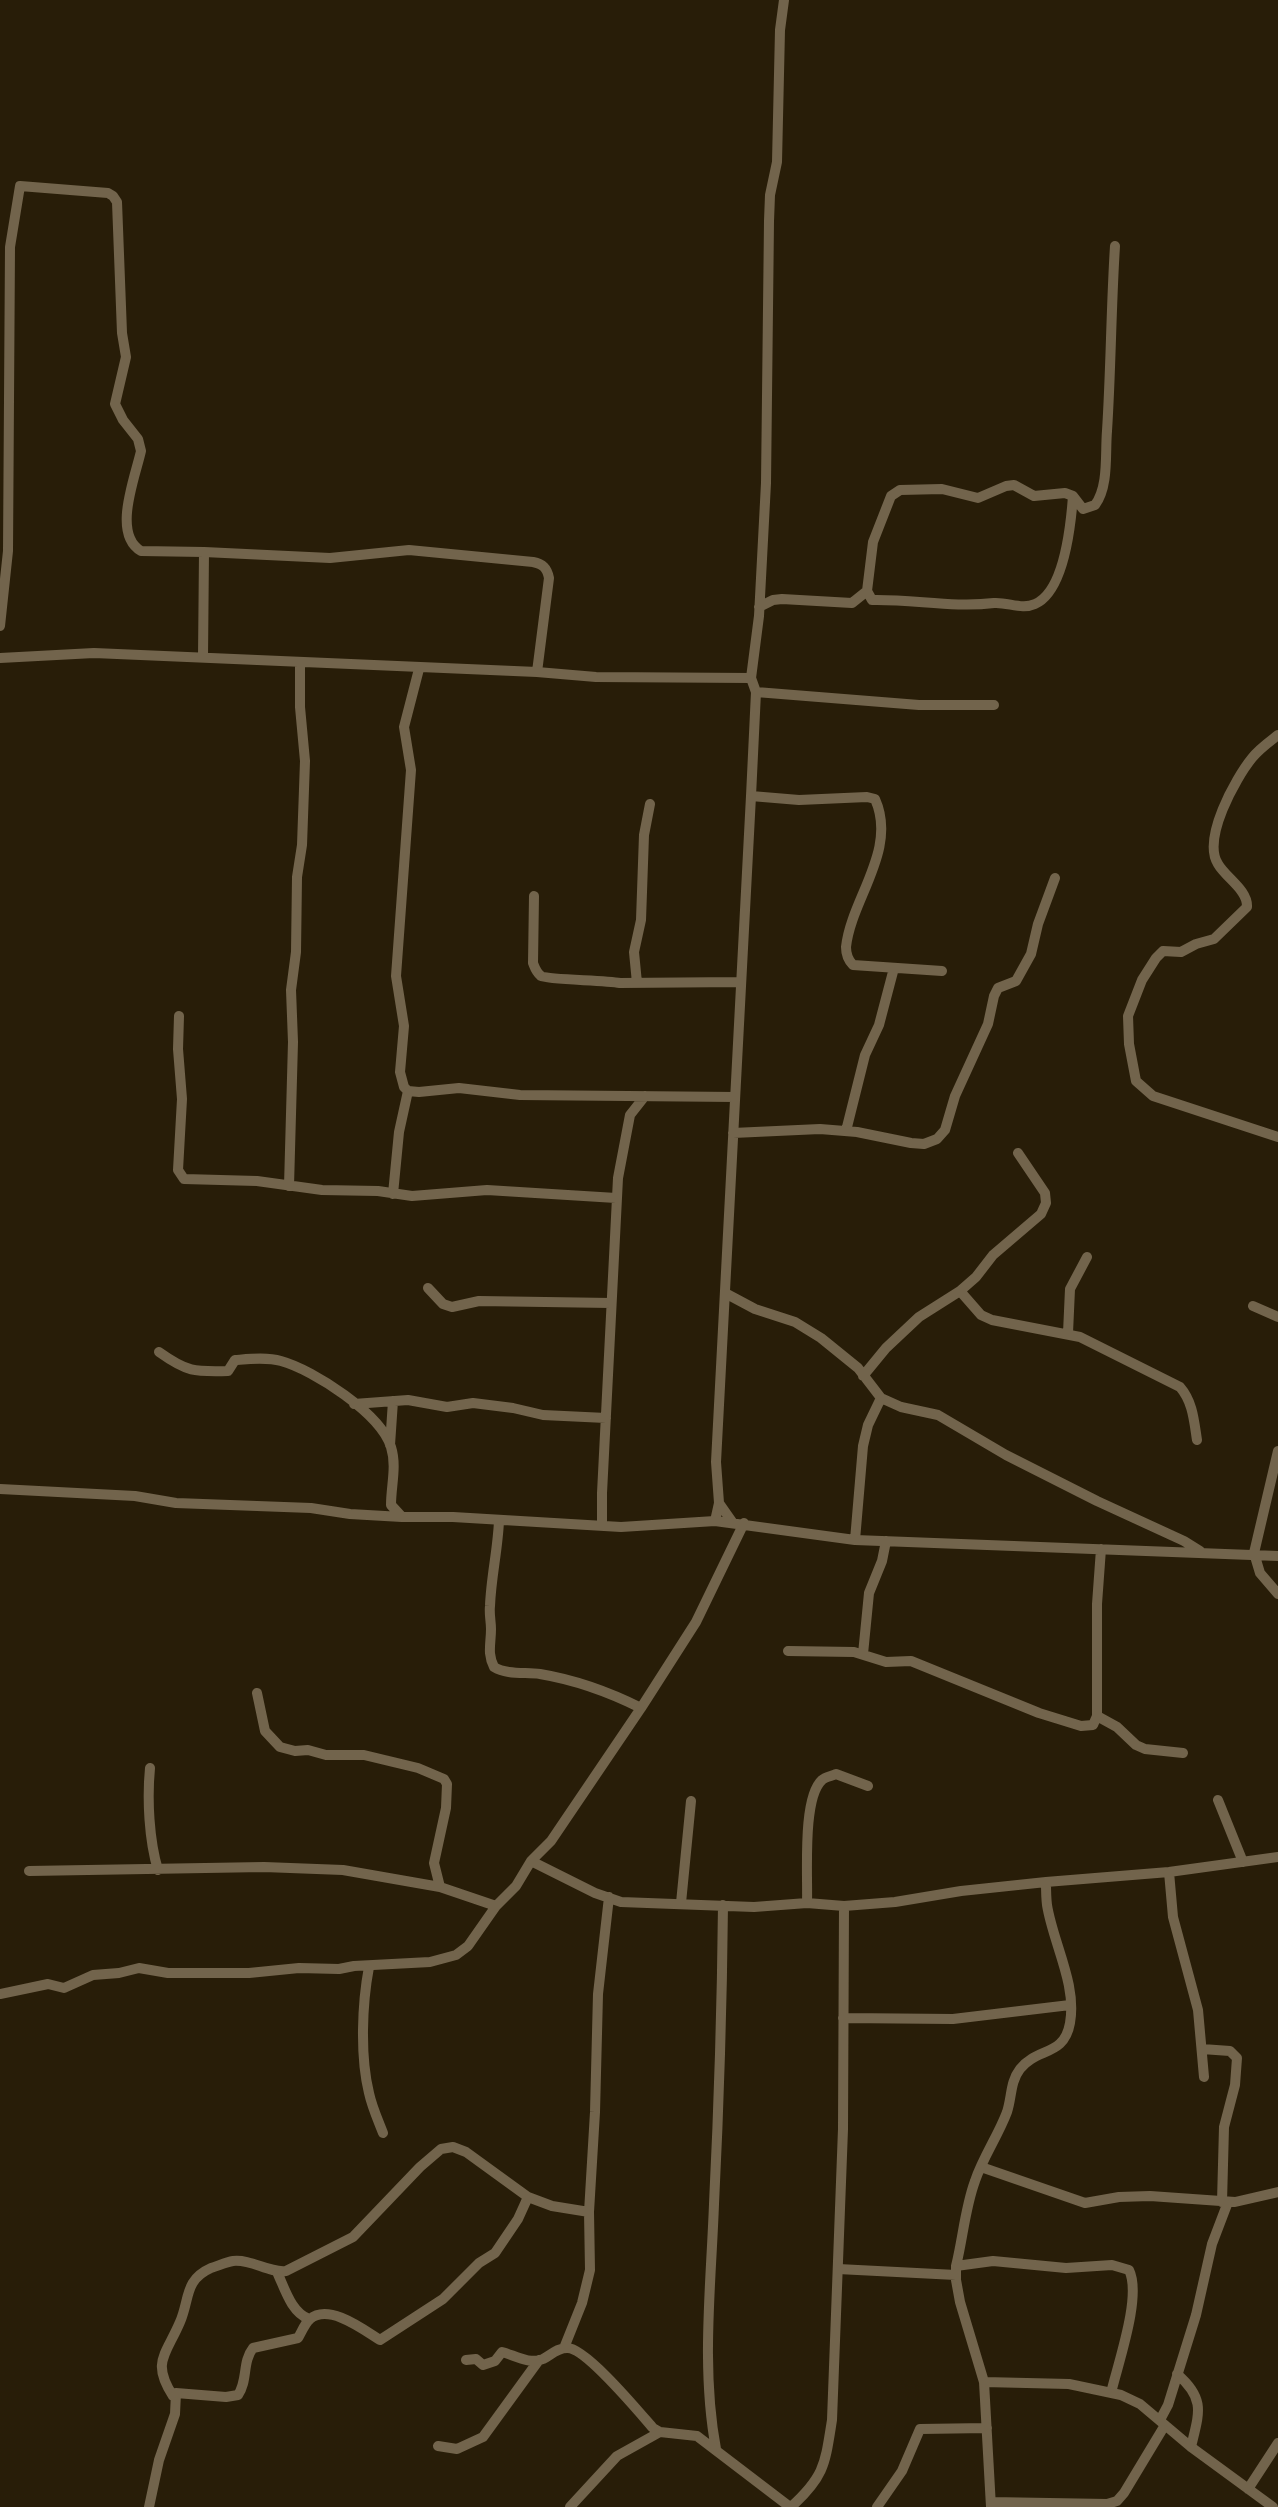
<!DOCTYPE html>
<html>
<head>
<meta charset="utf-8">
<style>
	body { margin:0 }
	canvas { display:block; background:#281d08 }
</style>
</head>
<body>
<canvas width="1278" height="2507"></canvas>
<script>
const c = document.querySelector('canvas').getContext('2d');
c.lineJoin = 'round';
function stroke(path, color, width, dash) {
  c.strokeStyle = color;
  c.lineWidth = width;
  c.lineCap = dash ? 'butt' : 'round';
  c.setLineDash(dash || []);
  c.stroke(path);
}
const minor = new Path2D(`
	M 867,591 L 873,542 L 891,496 L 900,490 L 942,489 L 978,498 L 1006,486 L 1014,485 L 1034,496 L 1065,493 L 1073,496 L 1083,509 L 1095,505 C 1109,486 1105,454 1107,431 C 1111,369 1111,308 1115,246
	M 759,607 L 773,600 L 782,599 L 852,603 L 867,591 L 872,600 C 913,599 953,608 994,603 C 1008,602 1022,610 1035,604 C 1065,591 1071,523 1073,496
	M 0,626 L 8,551 L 10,247 L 20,186 L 108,193 L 113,196 L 117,202 L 122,333 L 126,357 L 115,404 L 123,420 L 138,439 L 141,451 C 135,478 112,534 141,551 L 204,552
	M 203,657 L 204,552 L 330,558 L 409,550 L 533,562 C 543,564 547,568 549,578 L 537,672
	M 0,658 L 94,653 L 537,672 L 596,677 L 751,678
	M 419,669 L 404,727 L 411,770 L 396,976 L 404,1026 L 400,1072 L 404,1087 L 408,1091 L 419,1092 L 459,1088 L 520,1095 L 735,1097
	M 756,692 L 919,705 L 994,705
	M 1278,735 C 1269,742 1259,749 1252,758 C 1235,779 1202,839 1218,864 C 1226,878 1248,890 1247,907 L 1214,939 L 1196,944 L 1181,952 L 1163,951 L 1156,958 L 1142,980 L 1128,1016 L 1129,1044 L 1136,1081 L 1153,1096 L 1278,1137
	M 751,796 L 799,800 L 867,797 L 875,799 C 898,850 851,899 846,947 C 846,954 848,960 853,965 L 942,971
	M 534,896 L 533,963 C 535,968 536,972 541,976 C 548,980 604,980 620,983 L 741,982
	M 637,983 L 634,952 L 641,920 L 644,835 L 650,804
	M 179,1016 L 178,1049 L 182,1099 L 178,1170 L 184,1179 L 257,1181 L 322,1190 L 378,1191 L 412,1196 L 487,1190 L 616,1198
	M 846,1131 L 865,1055 L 879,1025 L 894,968
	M 733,1133 L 820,1129 L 857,1132 L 911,1143 L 924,1144 L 937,1139 L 945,1130 L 955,1096 L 988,1024 L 994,996 L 998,988 L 1016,981 L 1031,954 L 1038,924 L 1055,878
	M 289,1186 L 293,1042 L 291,990 L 296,952 L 297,877 L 302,845 L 305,761 L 300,707 L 300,663
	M 393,1194 L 399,1132 L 408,1091
	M 428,1288 L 443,1304 L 452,1307 L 479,1301 L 611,1303
	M 960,1291 L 981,1315 L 992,1320 L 1080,1337 L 1180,1387 C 1193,1402 1194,1421 1197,1440
	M 725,1293 L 755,1309 L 795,1322 L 821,1338 L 858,1368 L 881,1398 L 901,1407 L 938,1415 L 1006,1455 L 1097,1501 L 1184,1541 L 1200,1551
	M 1253,1306 L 1278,1317
	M 1068,1333 L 1070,1289 L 1087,1257
	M 159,1352 C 187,1372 194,1372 228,1371 L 235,1360 C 249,1359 267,1357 281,1361 C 314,1370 381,1414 391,1447 C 397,1466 391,1486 391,1505 L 402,1517
	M 863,1376 L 886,1348 L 919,1317 L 960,1291 L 976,1277 L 993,1255 L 1041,1214 L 1046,1203 L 1045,1193 L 1018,1153
	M 354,1404 L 408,1400 L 447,1407 L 473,1403 L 513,1408 L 543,1415 L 606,1418
	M 390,1445 L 393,1401
	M 1278,1451 L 1254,1553 L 1260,1573 L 1278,1594
	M 0,1489 L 135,1496 L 176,1503 L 311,1508 L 350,1514 L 402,1517 L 453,1517 L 621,1527 L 715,1521 L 855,1540 L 1278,1556
	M 719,1503 L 733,1523
	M 499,1520 C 498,1549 491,1577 490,1606 C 489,1614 491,1621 491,1629 C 491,1644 487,1653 494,1667 C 507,1675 525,1672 540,1674 C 576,1680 609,1692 641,1708
	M 715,1521 L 719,1503 L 716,1462 L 751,796 L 756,692 L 751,678 L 759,616 L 766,483 L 769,221 L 770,195 L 777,162 L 780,30 L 784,0
	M 602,1525 L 602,1493 L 618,1178 L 630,1115 L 645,1096
	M 855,1540 L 863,1446 L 868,1425 L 881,1398
	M 788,1651 L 854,1652 L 886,1662 L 911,1661 L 1039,1713 L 1081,1726 L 1093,1725 L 1097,1716 L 1097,1604 L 1101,1549
	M 863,1654 L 869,1593 L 882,1561 L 886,1541
	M 257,1693 L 265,1731 L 280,1747 L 295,1751 L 308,1750 L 326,1755 L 364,1755 L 418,1768 L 444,1779 L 447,1784 L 446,1808 L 434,1863 L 440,1887
	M 1097,1716 L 1117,1727 L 1136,1745 L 1145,1749 L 1183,1753
	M 150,1768 C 147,1799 149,1840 158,1870
	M 1218,1800 L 1243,1862
	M 531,1861 L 595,1893 L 621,1902 L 754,1907 L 807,1903 L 844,1906 L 895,1902 L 961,1891 L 1046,1882 L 1169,1872 L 1278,1857
	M 29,1871 L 264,1867 L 343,1870 L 440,1887 L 496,1906
	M 1169,1872 L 1173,1917 L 1198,2010 L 1204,2077
	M 681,1903 L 691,1801
	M 807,1903 C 808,1876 802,1798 822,1780 C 825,1777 832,1776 836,1774 L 868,1786
	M 369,1967 C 362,2004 360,2056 369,2093 C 372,2107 378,2120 383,2133
	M 0,1994 L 48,1984 L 64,1988 L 93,1975 L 119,1973 L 139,1968 L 168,1973 L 249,1973 L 299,1968 L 339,1969 L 354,1966 L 430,1962 L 456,1955 L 468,1946 L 496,1906 L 516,1886 L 531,1861 L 551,1841 L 641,1708 L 696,1622 L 744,1523
	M 843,2018 L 953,2019 L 1070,2005
	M 1202,2049 L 1230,2051 L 1237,2058 L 1235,2085 L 1224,2127 L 1222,2202
	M 981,2167 L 1085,2203 L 1119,2197 L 1150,2196 L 1235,2202 L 1278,2192
	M 528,2197 L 518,2219 L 495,2253 L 479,2263 L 443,2299 L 380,2340 C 364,2330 329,2303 310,2319 C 305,2323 301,2333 298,2338 L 253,2348 C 242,2362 248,2381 238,2395 L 226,2397 L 176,2393 L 173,2396 C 151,2362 166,2355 180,2322 C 190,2299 184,2280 211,2268 C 218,2266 226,2262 233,2261 C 252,2259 268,2273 286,2271 L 353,2237 L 420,2167 L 441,2149 L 453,2147 L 466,2152 L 528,2197 L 552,2206 L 589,2212
	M 956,2266 L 993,2261 L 1066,2268 L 1112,2265 L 1129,2270 C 1142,2296 1118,2363 1111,2393
	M 838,2269 L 956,2275
	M 277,2272 C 285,2289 291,2312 309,2319
	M 564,2348 L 582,2303 L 590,2270 L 589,2212 L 595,2112 L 598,1994 L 609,1897
	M 466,2360 L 476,2359 L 483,2365 L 495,2361 L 502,2352 C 514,2355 530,2365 543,2359 C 551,2355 557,2348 567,2348 C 585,2347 639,2412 653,2428 L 660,2432 L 697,2436 L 790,2507
	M 1177,2374 C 1206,2399 1199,2413 1191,2447
	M 984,2382 L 1069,2384 L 1121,2395 L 1140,2404 L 1191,2447 L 1273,2507
	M 1160,2420 L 1168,2405 L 1196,2315 L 1212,2244 L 1228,2202
	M 438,2446 L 457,2449 L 483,2437 L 539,2360
	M 716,2449 C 701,2369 711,2285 714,2204 C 719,2104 722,2005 723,1905
	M 1248,2489 L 1278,2443
	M 991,2502 L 1107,2504 L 1117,2501 L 1124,2493 L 1165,2425
	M 149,2507 L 159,2460 L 175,2414 L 176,2393
	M 570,2507 L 617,2456 L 660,2432
	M 791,2507 C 825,2476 825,2464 832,2420 L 843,2129 L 844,1906
	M 877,2507 L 902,2471 L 920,2429 L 987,2428
	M 991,2507 L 984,2382 L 960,2302 L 956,2280 L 956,2266 C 963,2238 965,2208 975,2181 C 983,2157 998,2136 1007,2112 C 1012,2097 1010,2082 1020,2069 C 1037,2047 1064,2057 1070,2023 C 1077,1984 1053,1943 1047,1905 C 1046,1897 1046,1889 1046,1882`);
stroke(minor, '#72644c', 10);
</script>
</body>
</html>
